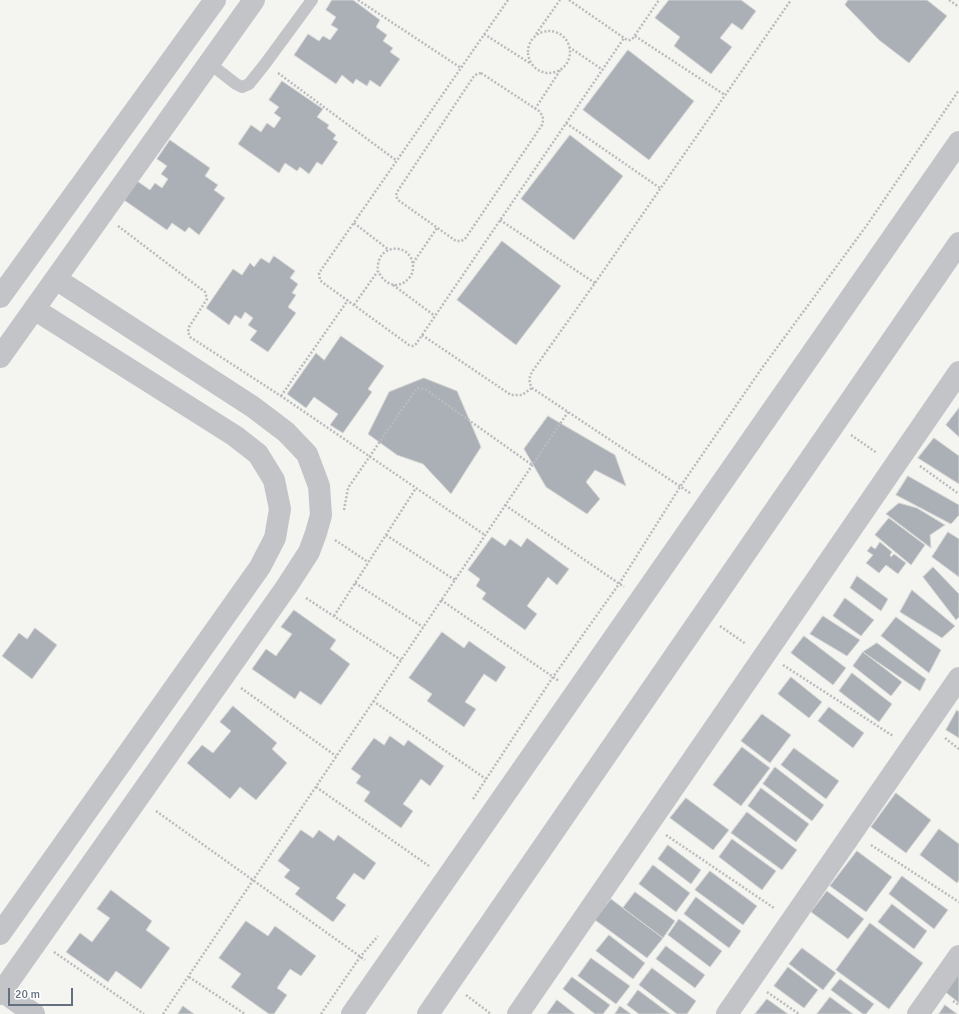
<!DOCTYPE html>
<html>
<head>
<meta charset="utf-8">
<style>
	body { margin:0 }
	#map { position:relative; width:959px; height:1014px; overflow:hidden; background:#f4f4f0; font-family:Signika,sans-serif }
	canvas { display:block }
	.scale { position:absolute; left:8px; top:988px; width:65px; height:18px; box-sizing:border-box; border:2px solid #647080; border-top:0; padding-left:5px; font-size:12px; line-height:14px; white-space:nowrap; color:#647080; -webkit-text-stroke:3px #fff; paint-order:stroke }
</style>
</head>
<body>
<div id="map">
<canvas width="959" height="1014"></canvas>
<div class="scale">20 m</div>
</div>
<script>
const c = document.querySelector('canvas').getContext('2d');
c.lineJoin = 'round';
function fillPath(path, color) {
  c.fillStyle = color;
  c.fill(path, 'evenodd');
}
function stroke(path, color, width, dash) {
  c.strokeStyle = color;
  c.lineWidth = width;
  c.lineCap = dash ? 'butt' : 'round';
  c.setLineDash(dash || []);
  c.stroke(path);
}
const building = new Path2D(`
	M 332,0 L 353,0 L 380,20 L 376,27 L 387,35 L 383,41 L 393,48 L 390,52 L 400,59 L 380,87 L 370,80 L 367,86 L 356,79 L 353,84 L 342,75 L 336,84 L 294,55 L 308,34 L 319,41 L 323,36 L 330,40 L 338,29 L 331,25 L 336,17 L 326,10 Z
	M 669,0 L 741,0 L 756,11 L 742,30 L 732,23 L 720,38 L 732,47 L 711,74 L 674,46 L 680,37 L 655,18 Z
	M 848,0 L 927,0 L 947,16 L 909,63 L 879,40 L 845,5 Z
	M 628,50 L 694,101 L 649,160 L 583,110 Z
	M 282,81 L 323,109 L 317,117 L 329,125 L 327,128 L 336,135 L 333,139 L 338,142 L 322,165 L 317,162 L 309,174 L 300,167 L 297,171 L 285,163 L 279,173 L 238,144 L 251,125 L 261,132 L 267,123 L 274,128 L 281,118 L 274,113 L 279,107 L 269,100 Z
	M 570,135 L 623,176 L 574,240 L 521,199 Z
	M 170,140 L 210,168 L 205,176 L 218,185 L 214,190 L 225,198 L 199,235 L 189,227 L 185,232 L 172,223 L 167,230 L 124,200 L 137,181 L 150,190 L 155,183 L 162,188 L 168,179 L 161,174 L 167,166 L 157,159 Z
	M 502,241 L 561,286 L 516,345 L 457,300 Z
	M 274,256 L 295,271 L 290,278 L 298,284 L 292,293 L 296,295 L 288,307 L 296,313 L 268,352 L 250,340 L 257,331 L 248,325 L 253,318 L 245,312 L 241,319 L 235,315 L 229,325 L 206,308 L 233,269 L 242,275 L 250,263 L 254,267 L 261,258 L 269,263 Z
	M 341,336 L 384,366 L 368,389 L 372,392 L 343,433 L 330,425 L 338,414 L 314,397 L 306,408 L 287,394 L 316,353 L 324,360 Z
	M 424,378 L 457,391 L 481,447 L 451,494 L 423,464 L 397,455 L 368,434 L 389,392 Z
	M 959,408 L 959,437 L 946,425 Z
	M 548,416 L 615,455 L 626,486 L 595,470 L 586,482 L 600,499 L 587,514 L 546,487 L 524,449 Z
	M 934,438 L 959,456 L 959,484 L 918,458 Z
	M 908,476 L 959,505 L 959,515 L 951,524 L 896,495 Z
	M 899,503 L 917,508 L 945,525 L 930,535 L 931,548 L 886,514 Z
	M 889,518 L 925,545 L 911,565 L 875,535 Z
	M 948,532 L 959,539 L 959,577 L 932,557 Z
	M 492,537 L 505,546 L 510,539 L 521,547 L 527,538 L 569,569 L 557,585 L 548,577 L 527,606 L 537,614 L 525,630 L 482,599 L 486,593 L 476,586 L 480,579 L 468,570 Z
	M 880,542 L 892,552 L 890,555 L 891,557 L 894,554 L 906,563 L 898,574 L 886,565 L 879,573 L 866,563 L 873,555 L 867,551 L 871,546 L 875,549 Z
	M 933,567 L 959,594 L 959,617 L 956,620 L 923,577 Z
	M 857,576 L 888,599 L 881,611 L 850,588 Z
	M 912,590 L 955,626 L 942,638 L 900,612 Z
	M 845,598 L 874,620 L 861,636 L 833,616 Z
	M 294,610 L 336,640 L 330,649 L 350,664 L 321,705 L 300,691 L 295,699 L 252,669 L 266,649 L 276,656 L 292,634 L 281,627 Z
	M 823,616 L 860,640 L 847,656 L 810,634 Z
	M 896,617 L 941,650 L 929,673 L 881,636 Z
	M 35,628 L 57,645 L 32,679 L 2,656 L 19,633 L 27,639 Z
	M 442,632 L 464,648 L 469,641 L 506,667 L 496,682 L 484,674 L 465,702 L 476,709 L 464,727 L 427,701 L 432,694 L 409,678 Z
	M 804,636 L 846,668 L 833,685 L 791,653 Z
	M 877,643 L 926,679 L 920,691 L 863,652 Z
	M 863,652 L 902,682 L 891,696 L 853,666 Z
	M 852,673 L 892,704 L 879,722 L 839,691 Z
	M 791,677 L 822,702 L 809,718 L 778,694 Z
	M 233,706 L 277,743 L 272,749 L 287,763 L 256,800 L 240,787 L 230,799 L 187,763 L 202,745 L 213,753 L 231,731 L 220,722 Z
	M 829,707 L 864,733 L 853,748 L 818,721 Z
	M 957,710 L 959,712 L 959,738 L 946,730 Z
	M 762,714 L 791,735 L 770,763 L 741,741 Z
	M 390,736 L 404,746 L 408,740 L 444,766 L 430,786 L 421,779 L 403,804 L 413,811 L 401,828 L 364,801 L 370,792 L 356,783 L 361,776 L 351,769 L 374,738 L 384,745 Z
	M 742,747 L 770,768 L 741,806 L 713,785 Z
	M 794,748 L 839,781 L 826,799 L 781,765 Z
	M 775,767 L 824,805 L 812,821 L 763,784 Z
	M 761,788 L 809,824 L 796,842 L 748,806 Z
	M 896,793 L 931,820 L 906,853 L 871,827 Z
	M 686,798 L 729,830 L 713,850 L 670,818 Z
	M 747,812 L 797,850 L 782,870 L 731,833 Z
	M 939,829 L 959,844 L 959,880 L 957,883 L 920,855 Z
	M 301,830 L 313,838 L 319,830 L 334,841 L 338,835 L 376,863 L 364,880 L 354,873 L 336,898 L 346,905 L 333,922 L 295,894 L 300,888 L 284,877 L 290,870 L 278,861 Z
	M 732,839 L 776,871 L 762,890 L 719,857 Z
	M 668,845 L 701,870 L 691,884 L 658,859 Z
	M 857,851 L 892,877 L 866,912 L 830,886 Z
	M 653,865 L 690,893 L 676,912 L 639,884 Z
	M 710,871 L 757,906 L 743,925 L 695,890 Z
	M 902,876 L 948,910 L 934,929 L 889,894 Z
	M 111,890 L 152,921 L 146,930 L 170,948 L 141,989 L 116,971 L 108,982 L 66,952 L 80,933 L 92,942 L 110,918 L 97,909 Z
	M 827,891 L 864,919 L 848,939 L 811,912 Z
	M 635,892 L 675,921 L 663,938 L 623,908 Z
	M 696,897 L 741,931 L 729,948 L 684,914 Z
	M 611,899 L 663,938 L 647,958 L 595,920 Z
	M 892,904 L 927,931 L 914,949 L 878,922 Z
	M 679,919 L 722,951 L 710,967 L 668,935 Z
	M 246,921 L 268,936 L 275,926 L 316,956 L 301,976 L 290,969 L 277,988 L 287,995 L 274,1014 L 269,1014 L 231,987 L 241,974 L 219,958 Z
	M 870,923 L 923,963 L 889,1009 L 836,970 Z
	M 609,935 L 645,963 L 633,979 L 596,951 Z
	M 666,946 L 705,975 L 695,988 L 656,959 Z
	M 802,948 L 836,973 L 823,990 L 789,964 Z
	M 591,958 L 630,986 L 616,1004 L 578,976 Z
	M 788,967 L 818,990 L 804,1008 L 774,986 Z
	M 652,968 L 696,1001 L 687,1014 L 677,1014 L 639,985 Z
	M 959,969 L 959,1003 L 943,990 Z
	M 572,977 L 610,1005 L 603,1014 L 595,1014 L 563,989 Z
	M 840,979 L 874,1004 L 866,1014 L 863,1014 L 831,990 Z
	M 638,990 L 670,1014 L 639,1014 L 627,1005 Z
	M 830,997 L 853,1014 L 817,1014 Z
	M 767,999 L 788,1014 L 755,1014 Z
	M 557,1000 L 575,1014 L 547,1014 Z
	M 945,1005 L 957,1014 L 939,1014 Z
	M 183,1006 L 194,1014 L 178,1014 Z
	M 620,1006 L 631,1014 L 615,1014 Z`);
const path = new Path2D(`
	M 358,0 L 461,68
	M 508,0 L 319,273 L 320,280 L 322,282 L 409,345 L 413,346 L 416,344 L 624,38
	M 569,0 L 627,40 L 630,40 L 633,38 L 659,0
	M 949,0 L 959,7
	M528 52a21 21 0 1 1 42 0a21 21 0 1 1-42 0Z
	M 484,34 L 531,64
	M 536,34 L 560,0
	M 635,36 L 725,95
	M 569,47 L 603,70
	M 278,73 L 397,161
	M 481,73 L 484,75 L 539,111 C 543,116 544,119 542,125 L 465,239 L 461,241 L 456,241 L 398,200 L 396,196 L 397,192 L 474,76 L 477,74 Z
	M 535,109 L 561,69
	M 566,123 L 660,188
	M 500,220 L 595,283
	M 354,223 L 389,250
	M 118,226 L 205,292 L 207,299 L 189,327 L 188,332 L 190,337 L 281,396 L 485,535
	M 413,263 L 437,228
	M 393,285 L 435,316
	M 354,305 L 378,271 C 375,242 413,242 413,267 C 413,271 412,275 409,278 C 398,291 384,284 378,271
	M 422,335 L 511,395 L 522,395 L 532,388
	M 281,396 L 348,300
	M 851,435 L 877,453
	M 920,466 L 959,494
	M 690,493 L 532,388 C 528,381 529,376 534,369 L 595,283 L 791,0
	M 505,505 L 624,587
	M 344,510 L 348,488 L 414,392 L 418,388 L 425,389 L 532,465
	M 386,535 L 455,580
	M 335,540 L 368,562
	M 355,583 L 423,627
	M 306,598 L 401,660
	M 441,600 L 559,681
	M 334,616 L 416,488
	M 720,626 L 746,644
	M 783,665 L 893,736
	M 241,688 L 336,756
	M 373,701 L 486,779
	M 945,738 L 959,749
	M 316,787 L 429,866
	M 473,799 L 553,677 L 619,584 L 680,487 L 762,368 L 867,225 L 959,90
	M 156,811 L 365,960
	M 666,835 L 774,908
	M 871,845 L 959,902
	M 54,952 L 144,1014
	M 189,977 L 245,1014
	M 767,992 L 799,1014
	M 466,995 L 491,1014
	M 953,1001 L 959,1005
	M 163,1014 L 568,412
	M 321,1014 L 325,1008 L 360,957 L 378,936`);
const service = new Path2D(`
	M 209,63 L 236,84 L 242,87 L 249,84 L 265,64 L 312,0`);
const minor = new Path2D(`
	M 0,297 L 215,0
	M 0,357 L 254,0
	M 0,934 L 260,567 L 275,538 L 280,509 L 274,480 L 258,454 L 235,436 L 34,309
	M 2,991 L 34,1014
	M 0,994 L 287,586 L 309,552 L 316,533 L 321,515 L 319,486 L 307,454 L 286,432 L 253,407 L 56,279
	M 352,1014 L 959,142
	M 428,1014 L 959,243
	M 518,1014 L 959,372
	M 727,1014 L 959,678
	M 918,1014 L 959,956`);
fillPath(building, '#aab0b6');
stroke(building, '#d5d5d3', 1);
stroke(path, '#b9bbbd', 2.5, [2, 2]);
stroke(service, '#c2c4c8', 12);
stroke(minor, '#c2c4c8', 22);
</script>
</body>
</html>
